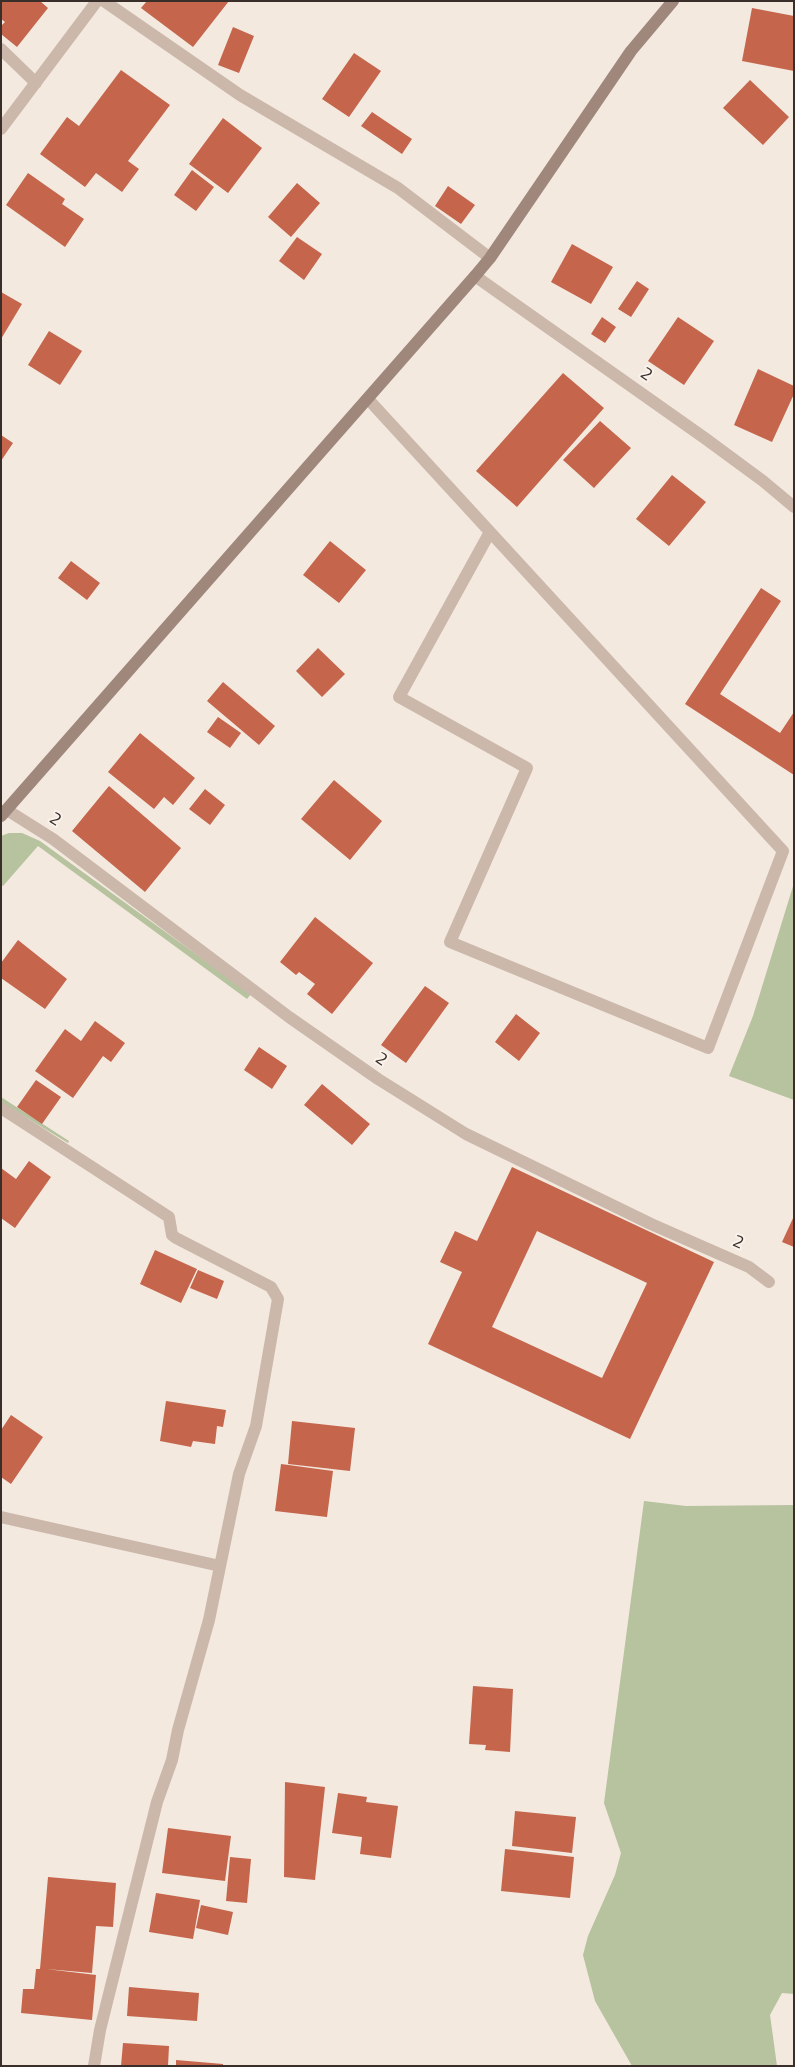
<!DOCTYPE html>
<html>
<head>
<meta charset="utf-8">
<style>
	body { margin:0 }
	#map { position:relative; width:795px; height:2067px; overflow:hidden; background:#f3e9df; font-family:"Titillium Web",sans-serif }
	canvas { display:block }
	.frame { position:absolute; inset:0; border:2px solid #392e2a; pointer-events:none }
</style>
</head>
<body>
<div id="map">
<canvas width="795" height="2067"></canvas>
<div class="frame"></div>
</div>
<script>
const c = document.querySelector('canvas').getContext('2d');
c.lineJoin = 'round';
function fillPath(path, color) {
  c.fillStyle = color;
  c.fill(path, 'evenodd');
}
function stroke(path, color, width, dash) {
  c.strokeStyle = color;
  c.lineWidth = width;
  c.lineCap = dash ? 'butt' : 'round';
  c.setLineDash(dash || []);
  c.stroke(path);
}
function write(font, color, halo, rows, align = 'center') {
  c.font = font + ' "Titillium Web",sans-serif';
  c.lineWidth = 4;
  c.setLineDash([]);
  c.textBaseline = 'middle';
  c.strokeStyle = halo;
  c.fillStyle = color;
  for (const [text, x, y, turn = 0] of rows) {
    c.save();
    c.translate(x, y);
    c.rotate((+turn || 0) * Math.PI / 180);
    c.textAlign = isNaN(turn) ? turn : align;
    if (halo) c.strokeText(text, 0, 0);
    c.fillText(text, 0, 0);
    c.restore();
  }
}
const green = new Path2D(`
	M 9,833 L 22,833 L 40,841 L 251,994 L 247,999 L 38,846 L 3,886 L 1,885 L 1,836 Z
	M 794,883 L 794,1100 L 729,1076 L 753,1016 Z
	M 1,1097 L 69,1141 L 68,1143 L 1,1102 Z
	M 644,1501 L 686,1506 L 794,1505 L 794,1994 L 782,1993 L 770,2015 L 777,2066 L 632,2066 L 595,2001 L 583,1955 L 588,1936 L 615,1875 L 621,1853 L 604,1803 Z`);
const building = new Path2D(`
	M 1,1 L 40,1 L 48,8 L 17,47 L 1,34 L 1,26 L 5,22 L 1,19 Z
	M 147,1 L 229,1 L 193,47 L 141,8 Z
	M 752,8 L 794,16 L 794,71 L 742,61 Z
	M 233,27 L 254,36 L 239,73 L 218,65 Z
	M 354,53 L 381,71 L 349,117 L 322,99 Z
	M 121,70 L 170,105 L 128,161 L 139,169 L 122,192 L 96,173 L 85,187 L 40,154 L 67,117 L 79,126 Z
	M 750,80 L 789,117 L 763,145 L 723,108 Z
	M 372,112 L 412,139 L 402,154 L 361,126 Z
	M 223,118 L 262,148 L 228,193 L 189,164 Z
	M 192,170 L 214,187 L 196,211 L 174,195 Z
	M 28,173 L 65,199 L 62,204 L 84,219 L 65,247 L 6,205 Z
	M 297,183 L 320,203 L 291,237 L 268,217 Z
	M 448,186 L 475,205 L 461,224 L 435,206 Z
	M 297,237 L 322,254 L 304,280 L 279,261 Z
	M 572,244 L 613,267 L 591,304 L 551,282 Z
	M 637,281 L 649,289 L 631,317 L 618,309 Z
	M 1,292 L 22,304 L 1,339 Z
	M 602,317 L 616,327 L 605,343 L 591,334 Z
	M 678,317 L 714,341 L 684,385 L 648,361 Z
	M 49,331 L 82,351 L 60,385 L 28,365 Z
	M 758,369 L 794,386 L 794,394 L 772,442 L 734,425 Z
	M 563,373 L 604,408 L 517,507 L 476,471 Z
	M 600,421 L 631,448 L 594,488 L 563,460 Z
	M 1,435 L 13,443 L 1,461 Z
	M 672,475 L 706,502 L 669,546 L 636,519 Z
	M 330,541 L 366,570 L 339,603 L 303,575 Z
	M 71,561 L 100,583 L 87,600 L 58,578 Z
	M 761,588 L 781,601 L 720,694 L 780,733 L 794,712 L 794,775 L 685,704 Z
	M 318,648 L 345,674 L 322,697 L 296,671 Z
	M 223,682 L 275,726 L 259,745 L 207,701 Z
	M 218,717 L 241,733 L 230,748 L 207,732 Z
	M 140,733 L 195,778 L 173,805 L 164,797 L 154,809 L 108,772 Z
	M 334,780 L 382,821 L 350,860 L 301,819 Z
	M 109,786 L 181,848 L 145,892 L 72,831 Z
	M 205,789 L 225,805 L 210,825 L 189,809 Z
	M 315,917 L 373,963 L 332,1014 L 307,994 L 315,984 L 299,972 L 296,975 L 280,962 Z
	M 18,940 L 67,979 L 45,1009 L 1,978 L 1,963 Z
	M 425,986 L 449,1003 L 406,1063 L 381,1045 Z
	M 516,1014 L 540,1033 L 519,1061 L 495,1042 Z
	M 95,1021 L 125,1043 L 111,1062 L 103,1056 L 73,1098 L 35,1071 L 65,1029 L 81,1041 Z
	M 259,1047 L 287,1066 L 272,1089 L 244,1070 Z
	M 36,1080 L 61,1097 L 42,1124 L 17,1107 Z
	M 322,1084 L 370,1124 L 352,1145 L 304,1105 Z
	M 29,1161 L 51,1177 L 15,1228 L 1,1218 L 1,1168 L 16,1179 Z
	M 512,1167 L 714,1262 L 630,1439 L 428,1344 L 462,1272 L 440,1262 L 455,1231 L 477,1241 ZM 537,1231 L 647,1283 L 602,1378 L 492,1327 Z
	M 794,1216 L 794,1247 L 782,1242 Z
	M 155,1250 L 197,1269 L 181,1303 L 140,1284 Z
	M 198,1270 L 224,1281 L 217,1299 L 190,1288 Z
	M 166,1401 L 226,1410 L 223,1427 L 217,1426 L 215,1444 L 193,1441 L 191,1447 L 160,1441 Z
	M 11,1415 L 43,1437 L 11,1484 L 1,1477 L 1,1430 Z
	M 292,1421 L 355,1428 L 350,1471 L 288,1464 Z
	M 281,1464 L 333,1471 L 327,1517 L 275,1511 Z
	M 473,1686 L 513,1689 L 510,1752 L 485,1750 L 486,1745 L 469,1744 Z
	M 285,1782 L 325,1787 L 315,1880 L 284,1877 Z
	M 338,1793 L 367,1797 L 366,1802 L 398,1806 L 391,1858 L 360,1854 L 362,1837 L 332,1833 Z
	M 515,1811 L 576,1817 L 572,1853 L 512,1846 Z
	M 168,1828 L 231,1836 L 225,1881 L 162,1873 Z
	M 505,1849 L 574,1857 L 570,1898 L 501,1891 Z
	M 230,1857 L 251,1859 L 247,1903 L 226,1901 Z
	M 48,1877 L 116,1883 L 113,1927 L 96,1926 L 92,1973 L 46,1969 L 96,1975 L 92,2020 L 21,2013 L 23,1989 L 34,1989 L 36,1969 L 40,1969 Z
	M 156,1893 L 200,1900 L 193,1939 L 149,1932 Z
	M 201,1905 L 233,1912 L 228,1935 L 196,1928 Z
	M 129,1987 L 199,1993 L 197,2021 L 127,2016 Z
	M 123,2043 L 169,2046 L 168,2066 L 121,2066 Z
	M 176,2060 L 223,2064 L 223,2066 L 176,2066 Z`);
const lane = new Path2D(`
	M 368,399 L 783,851 L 708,1048 L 450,942 L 527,768 L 399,697 L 490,532`);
const street = new Path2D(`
	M 104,1 L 240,95 L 398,188 L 490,258
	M 1,49 L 36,83
	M 1,129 L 97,1
	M 475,276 L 706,439 L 763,481 L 794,507
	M 7,810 L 53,839 L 289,1017 L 378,1079 L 466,1134 L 651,1224 L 749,1267 L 769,1282
	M 1,1108 L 169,1217 L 172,1235 L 176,1238 L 271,1287 L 278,1299 L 256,1426 L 239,1474 L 209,1620 L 178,1730 L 172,1760 L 157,1802 L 100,2030 L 94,2066
	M 1,1517 L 220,1566`);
const secondary = new Path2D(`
	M 1,816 L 475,276 L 490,258 L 631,51 L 673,1`);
const streetNames = [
	["2",646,375,35],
	["2",55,820,33],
	["2",381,1060,34],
	["2",738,1243,24]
];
fillPath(green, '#b7c29f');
fillPath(building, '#c4654c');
stroke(lane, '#cbb8ab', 12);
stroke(street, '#cbb8ab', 12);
stroke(secondary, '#9f877c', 12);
write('18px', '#392e2a', '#faf3ec', streetNames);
</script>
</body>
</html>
